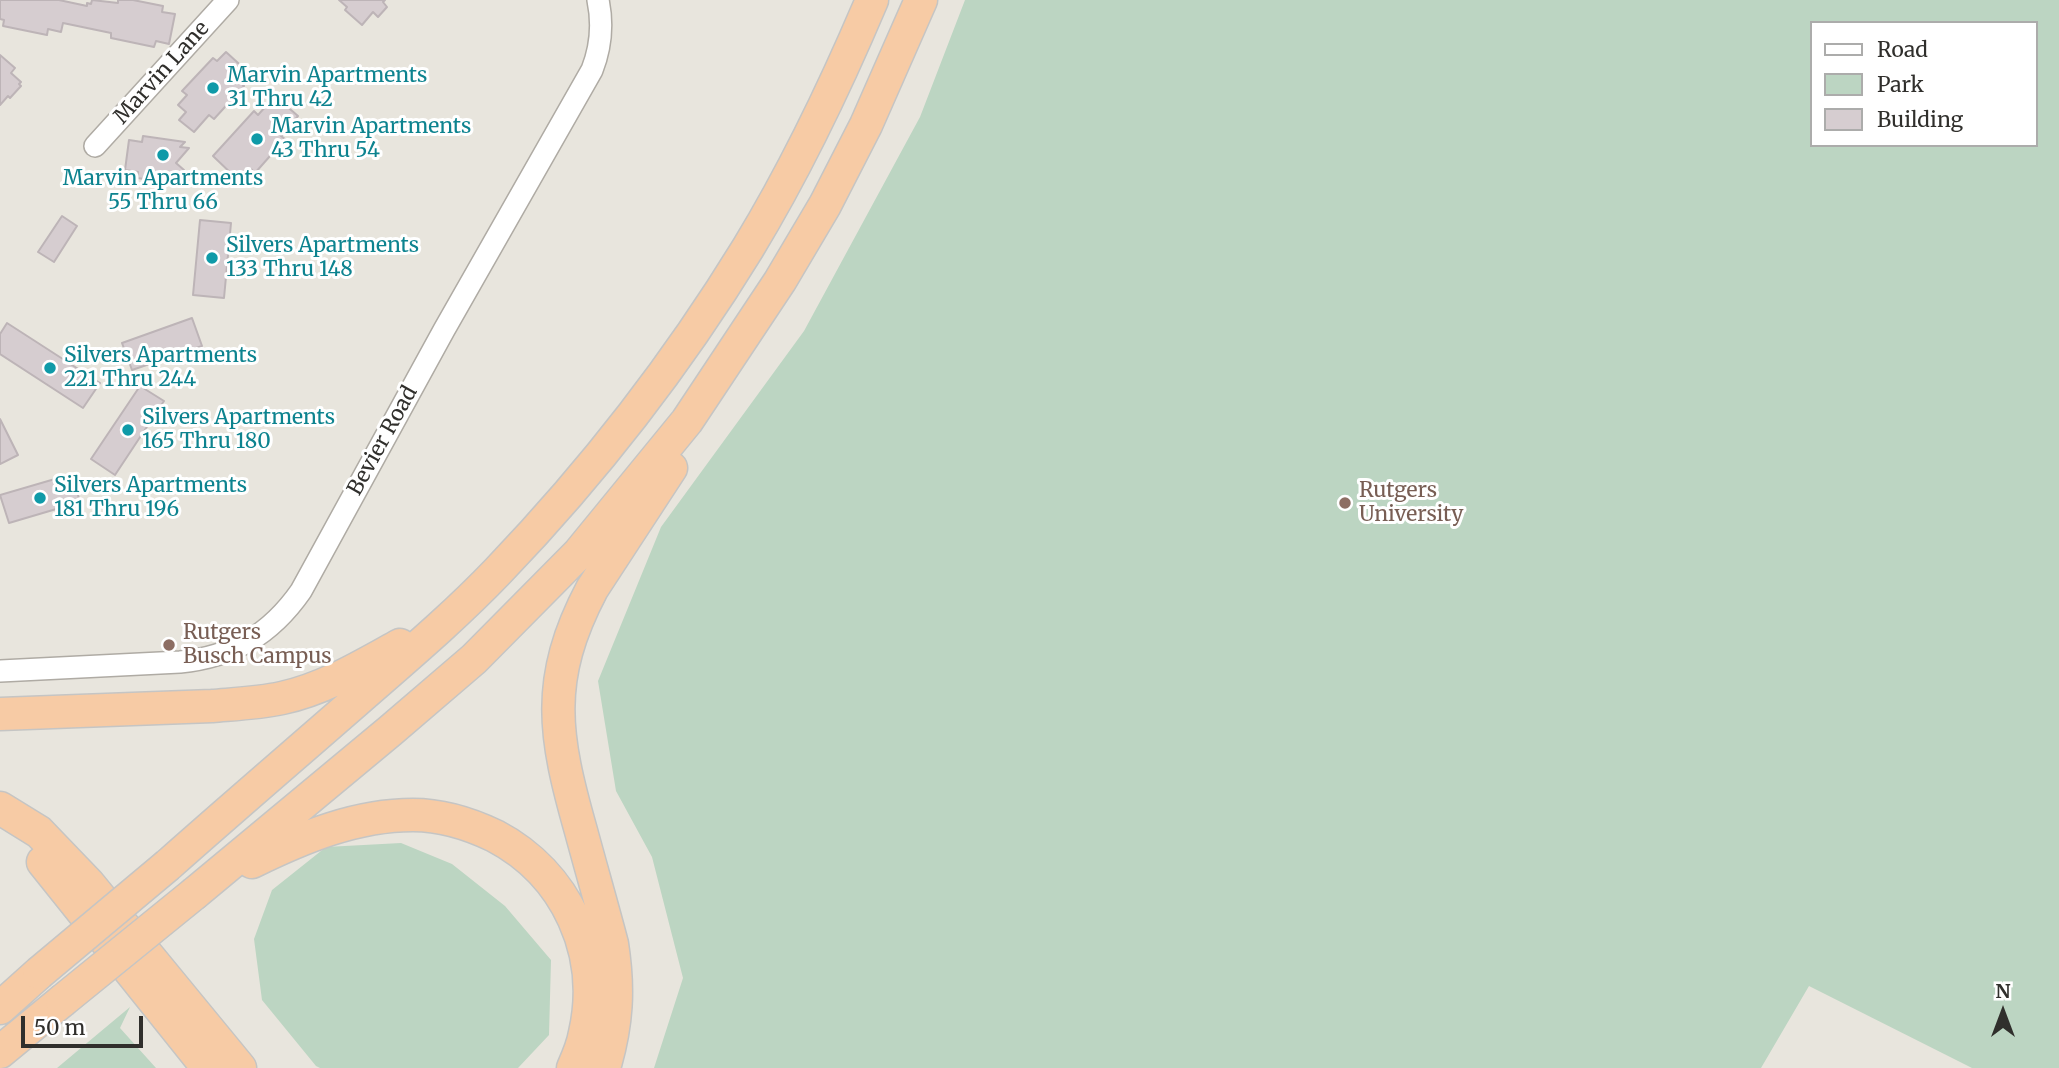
<!DOCTYPE html>
<html>
<head>
<meta charset="utf-8">
<style>
	body { margin:0 }
	#map { position:relative; width:2059px; height:1068px; overflow:hidden; background:#e8e5dd; font-family:Merriweather,serif }
	canvas { display:block }
	.legend { position:absolute; left:1810px; top:21px; width:228px; height:126px; box-sizing:border-box; background:#fff; border:2px solid #acacab; margin:0; padding:9px 12px; list-style:none; font-size:21px; color:#302f2c }
	.legend li { display:flex; align-items:center; gap:14px; height:35px }
	.legend b { width:35px; border:2px solid #acacab }
	.north { position:absolute; left:1968px; top:977px; width:70px; height:70px; -webkit-text-stroke:5px #fff; paint-order:stroke; rotate:0deg; font-size:19px; font-weight:700; line-height:28px; text-align:center; color:#302f2c }
	.north::after { content:''; display:block; margin:auto; width:24px; height:32px; background:#302f2c; clip-path:polygon(50% 0,100% 100%,50% 72%,0 100%) }
	.scale { position:absolute; left:21px; top:1016px; width:122px; height:32px; box-sizing:border-box; border:4px solid #302f2c; border-top:0; padding-left:9px; font-size:21px; line-height:24px; white-space:nowrap; color:#302f2c; -webkit-text-stroke:5px #fff; paint-order:stroke }
</style>
</head>
<body>
<div id="map">
<canvas width="2059" height="1068"></canvas>
<ul class="legend">
<li><b style="height:9px;background:#fff"></b>Road</li>
<li><b style="height:19px;background:#bcd5c2"></b>Park</li>
<li><b style="height:19px;background:#d6cdd0"></b>Building</li>
</ul>
<div class="north">N</div>
<div class="scale">50 m</div>
</div>
<script>
const c = document.querySelector('canvas').getContext('2d');
c.lineJoin = 'round';
function fillPath(path, color) {
  c.fillStyle = color;
  c.fill(path, 'evenodd');
}
function stroke(path, color, width, dash) {
  c.strokeStyle = color;
  c.lineWidth = width;
  c.lineCap = dash ? 'butt' : 'round';
  c.setLineDash(dash || []);
  c.stroke(path);
}
function write(font, color, halo, rows, align = 'center') {
  c.font = font + ' Merriweather,serif';
  c.lineWidth = 6;
  c.setLineDash([]);
  c.textBaseline = 'middle';
  c.strokeStyle = halo;
  c.fillStyle = color;
  for (const [text, x, y, turn = 0] of rows) {
    c.save();
    c.translate(x, y);
    c.rotate((+turn || 0) * Math.PI / 180);
    c.textAlign = isNaN(turn) ? turn : align;
    if (halo) c.strokeText(text, 0, 0);
    c.fillText(text, 0, 0);
    c.restore();
  }
}
const green = new Path2D(`
	M 965,0 L 2059,0 L 2059,1068 L 1972,1068 L 1809,986 L 1761,1068 L 654,1068 L 683,978 L 652,857 L 616,791 L 598,681 L 661,527 L 804,331 L 920,117 ZM 1812,23 L 2036,23 L 2036,145 L 1812,145 Z
	M 401,843 L 452,864 L 505,906 L 551,960 L 549,1035 L 518,1068 L 320,1068 L 316,1066 L 262,1000 L 254,939 L 272,890 L 326,847 Z
	M 130,1007 L 120,1028 L 156,1068 L 57,1068 Z`);
const building = new Path2D(`
	M 0,0 L 59,0 L 87,6 L 87,3 L 91,4 L 92,0 L 118,3 L 118,0 L 133,0 L 163,6 L 162,12 L 175,14 L 169,44 L 156,41 L 154,47 L 111,38 L 111,33 L 63,23 L 61,32 L 48,29 L 47,35 L 3,26 L 4,20 L 0,19 Z
	M 339,0 L 385,0 L 383,2 L 387,7 L 378,17 L 373,12 L 362,25 L 345,10 L 347,7 Z
	M 226,52 L 248,72 L 240,82 L 244,86 L 214,119 L 209,115 L 194,132 L 179,120 L 186,112 L 178,105 L 187,95 L 182,91 L 213,58 L 217,61 Z
	M 0,55 L 15,68 L 11,73 L 21,82 L 19,84 L 21,86 L 10,98 L 8,96 L 0,105 Z
	M 275,96 L 298,116 L 281,136 L 285,139 L 255,173 L 251,169 L 242,179 L 239,177 L 237,179 L 213,156 L 254,111 L 258,115 Z
	M 143,136 L 185,142 L 180,147 L 189,148 L 176,163 L 184,170 L 182,184 L 137,178 L 138,172 L 125,170 L 129,140 L 142,142 Z
	M 62,216 L 77,226 L 54,262 L 38,252 Z
	M 200,220 L 231,223 L 224,298 L 193,295 Z
	M 192,318 L 202,346 L 132,370 L 122,343 Z
	M 7,323 L 100,383 L 83,408 L 0,354 L 0,334 Z
	M 140,386 L 164,401 L 115,475 L 91,459 Z
	M 0,419 L 18,455 L 0,464 Z
	M 72,474 L 80,502 L 9,523 L 0,495 Z`);
const minor = new Path2D(`
	M 95,146 L 228,0
	M 0,671 L 180,662 C 233,657 271,634 301,591 L 444,330 L 592,70 C 601,47 603,24 598,0`);
const highway = new Path2D(`
	M 0,714 L 212,706 C 235,704 259,703 282,698 C 324,689 362,666 400,645
	M 0,808 L 39,832 L 88,883 L 240,1068
	M 43,862 L 208,1068
	M 252,862 C 303,837 356,815 413,815 C 441,815 470,824 495,836 C 567,874 603,953 585,1033 C 583,1045 578,1057 573,1068
	M 168,865 C 230,810 293,756 356,701 C 404,659 454,617 498,571 C 592,473 677,364 748,248 C 796,169 836,85 872,0
	M 195,893 L 390,731 L 474,659 L 579,553 L 687,421 L 780,281 L 825,205 L 866,125 L 921,0
	M 0,1008 L 39,973
	M 0,1052 L 62,1001
	M 604,1068 C 617,1024 619,989 612,944 C 602,906 591,868 581,831 C 554,736 544,680 592,589 L 671,468`);
const highwayBridge = new Path2D(`
	M 39,973 L 168,865
	M 62,1001 L 195,893`);
const markers = [
	[213,88,7,"#0f9aa8"],
	[257,139,7,"#0f9aa8"],
	[163,155,7,"#0f9aa8"],
	[212,258,7,"#0f9aa8"],
	[50,368,7,"#0f9aa8"],
	[128,430,7,"#0f9aa8"],
	[40,498,7,"#0f9aa8"],
	[1345,503,7,"#8d6e63"],
	[169,645,7,"#8d6e63"]
];
const streetNames = [
	["Marvin Lane",162,73,-48],
	["Bevier Road",383,441,-61]
];
const cultureNames = [
	["Marvin Apartments",227,76],
	["31 Thru 42",227,100],
	["Marvin Apartments",271,127],
	["43 Thru 54",271,151],
	["Marvin Apartments",163,179,"center"],
	["55 Thru 66",163,203,"center"],
	["Silvers Apartments",226,246],
	["133 Thru 148",226,270],
	["Silvers Apartments",64,356],
	["221 Thru 244",64,380],
	["Silvers Apartments",142,418],
	["165 Thru 180",142,442],
	["Silvers Apartments",54,486],
	["181 Thru 196",54,510]
];
const educationNames = [
	["Rutgers",1359,491],
	["University",1359,515],
	["Rutgers",183,633],
	["Busch Campus",183,657]
];
fillPath(green, '#bcd5c2');
fillPath(building, '#d6cdd0');
stroke(building, '#bdb4b7', 2);
stroke(minor, '#afaba4', 24);
stroke(highway, '#c5c5c4', 35);
stroke(minor, '#fff', 21);
stroke(highway, '#f7cba5', 32);
stroke(highwayBridge, '#c5c5c4', 35, []);
stroke(highwayBridge, '#f7cba5', 32);
for (const [x, y, r, color] of markers) {
  const dot = new Path2D();
  dot.arc(x, y, r, 0, 2 * Math.PI);
  c.fillStyle = color;
  c.fill(dot);
  stroke(dot, '#fff', 2.5);
}
write('21px', '#302f2c', '#fff', streetNames);
write('21px', '#0d838f', '#fff', cultureNames, 'left');
write('21px', '#785e54', '#fff', educationNames, 'left');
</script>
</body>
</html>
